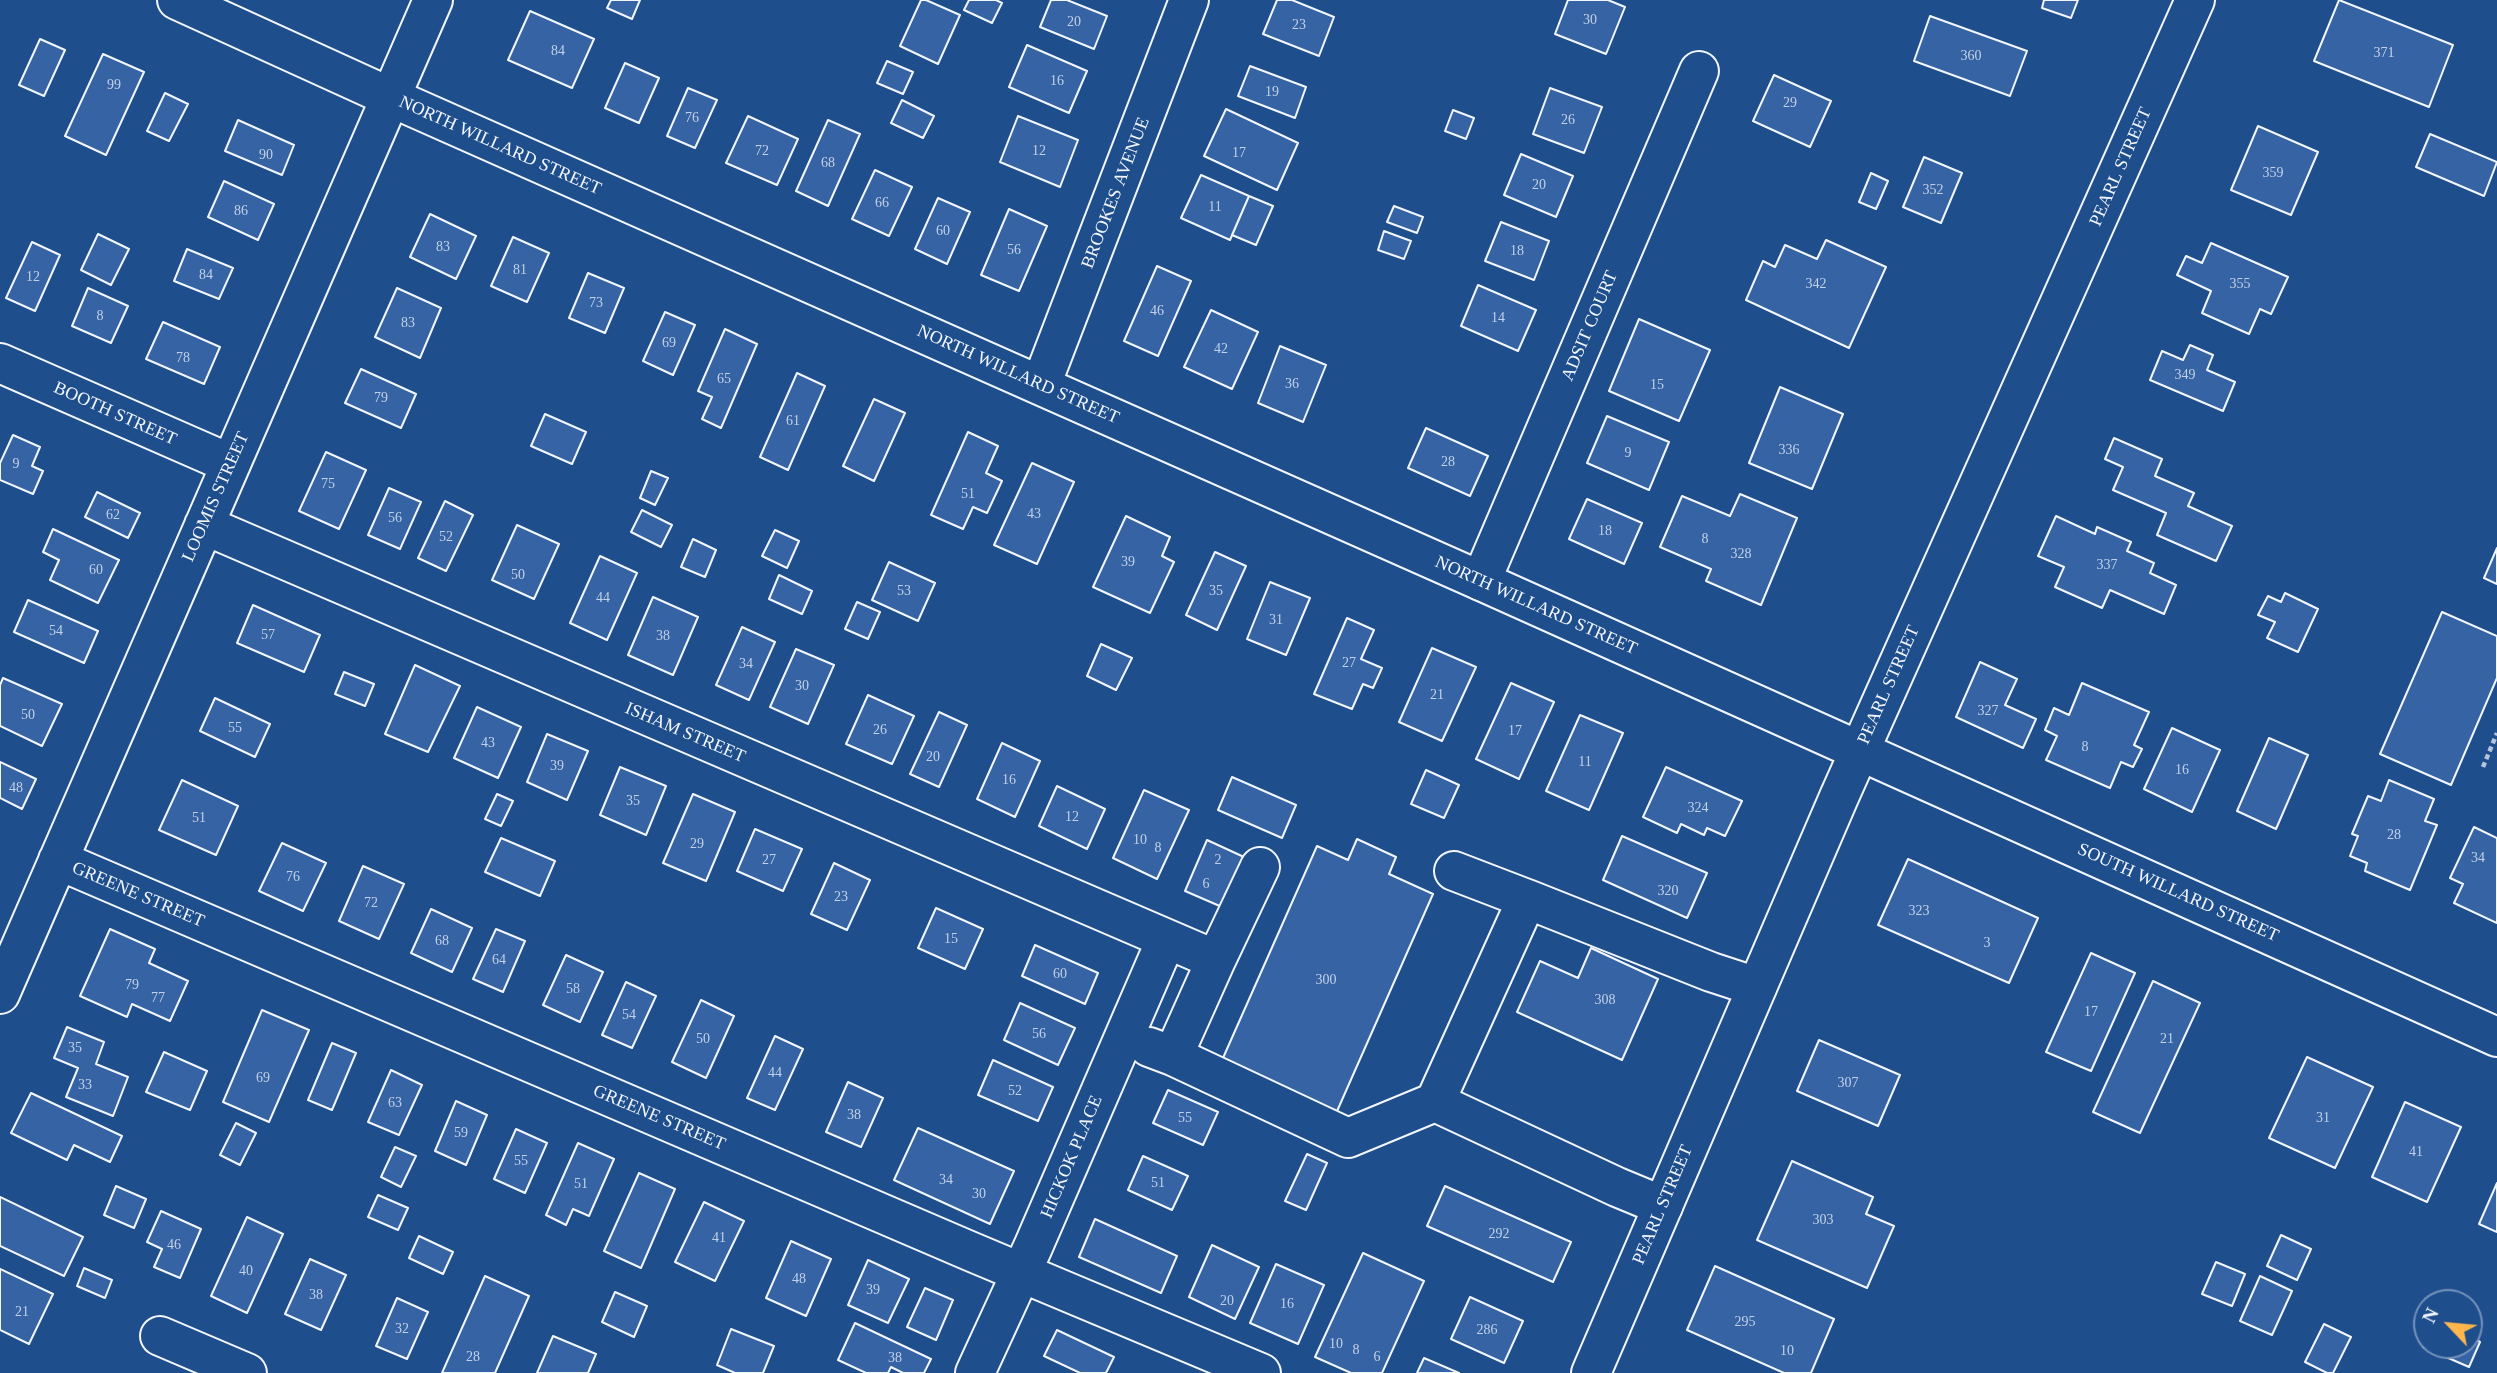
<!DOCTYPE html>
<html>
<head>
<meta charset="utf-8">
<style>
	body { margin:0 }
	#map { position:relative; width:2497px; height:1373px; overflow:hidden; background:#1f4e8c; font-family:"Times New Roman",serif }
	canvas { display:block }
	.north { position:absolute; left:2413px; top:1289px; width:70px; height:70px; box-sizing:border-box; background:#1f4e8c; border:2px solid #7391ba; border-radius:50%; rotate:296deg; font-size:19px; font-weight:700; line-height:28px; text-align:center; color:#f2f6ff }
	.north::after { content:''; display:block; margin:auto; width:24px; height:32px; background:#ffb74d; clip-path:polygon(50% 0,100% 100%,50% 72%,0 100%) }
</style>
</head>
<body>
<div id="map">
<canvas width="2497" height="1373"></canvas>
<div class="north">N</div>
</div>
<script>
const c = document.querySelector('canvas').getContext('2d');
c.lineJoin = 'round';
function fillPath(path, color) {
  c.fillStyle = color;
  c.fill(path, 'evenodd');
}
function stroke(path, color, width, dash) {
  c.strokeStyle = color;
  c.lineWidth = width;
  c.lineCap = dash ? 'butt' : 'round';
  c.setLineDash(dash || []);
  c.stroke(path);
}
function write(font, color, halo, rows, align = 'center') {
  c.font = font + ' "Times New Roman",serif';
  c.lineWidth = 5;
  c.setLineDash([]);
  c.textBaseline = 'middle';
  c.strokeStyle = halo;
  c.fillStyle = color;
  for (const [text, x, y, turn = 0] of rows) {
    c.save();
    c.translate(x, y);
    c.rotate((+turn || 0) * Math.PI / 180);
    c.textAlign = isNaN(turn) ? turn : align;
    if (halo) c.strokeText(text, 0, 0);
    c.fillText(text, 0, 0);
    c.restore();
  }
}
const building = new Path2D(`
	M 611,0 L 640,0 L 632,19 L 607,8 Z
	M 921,0 L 926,0 L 960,15 L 938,64 L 900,46 Z
	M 969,0 L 996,0 L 1002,3 L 992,23 L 964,10 Z
	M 1051,0 L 1067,0 L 1107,16 L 1094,49 L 1040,27 Z
	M 1277,0 L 1292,0 L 1334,17 L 1319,56 L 1263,34 Z
	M 1568,0 L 1608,0 L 1625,7 L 1606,54 L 1555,34 Z
	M 2044,0 L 2078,0 L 2071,18 L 2042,8 Z
	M 2339,0 L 2453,45 L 2429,107 L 2314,61 Z
	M 530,11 L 594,39 L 572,88 L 508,60 Z
	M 1930,16 L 2027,51 L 2010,96 L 1914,61 Z
	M 40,39 L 65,50 L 44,96 L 19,85 Z
	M 1027,45 L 1087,71 L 1069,113 L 1009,87 Z
	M 103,54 L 144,72 L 106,155 L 65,136 Z
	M 887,61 L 913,72 L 903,94 L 877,83 Z
	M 625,63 L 659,78 L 639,123 L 605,108 Z
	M 1250,66 L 1306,87 L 1295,118 L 1238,96 Z
	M 1774,75 L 1831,101 L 1810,147 L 1753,121 Z
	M 688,88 L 717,100 L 695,148 L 667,136 Z
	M 1550,88 L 1602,107 L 1584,153 L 1533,134 Z
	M 165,93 L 188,104 L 169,141 L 147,131 Z
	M 902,100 L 934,116 L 923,138 L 891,123 Z
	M 1226,109 L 1298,143 L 1277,190 L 1204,156 Z
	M 1453,110 L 1474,118 L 1466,139 L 1445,131 Z
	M 748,116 L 798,139 L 777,185 L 726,163 Z
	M 1018,116 L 1078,140 L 1060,187 L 1000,162 Z
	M 238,120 L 294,145 L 282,175 L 225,151 Z
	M 828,120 L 860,134 L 828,206 L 796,191 Z
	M 2258,126 L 2318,152 L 2291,215 L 2231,190 Z
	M 2430,134 L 2497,162 L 2484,196 L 2416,167 Z
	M 1521,154 L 1573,176 L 1556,217 L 1504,195 Z
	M 1924,157 L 1962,173 L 1941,223 L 1903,207 Z
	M 875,170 L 912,187 L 889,236 L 852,219 Z
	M 1871,173 L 1888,181 L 1876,209 L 1859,202 Z
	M 1201,175 L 1249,196 L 1230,240 L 1181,218 Z
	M 224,181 L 274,204 L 258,240 L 208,217 Z
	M 1249,196 L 1273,206 L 1256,245 L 1232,235 Z
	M 938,198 L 970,212 L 947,264 L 915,249 Z
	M 1394,206 L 1423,217 L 1417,233 L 1387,222 Z
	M 1009,209 L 1047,226 L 1019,291 L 981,275 Z
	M 430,214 L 476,236 L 456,279 L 410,257 Z
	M 1501,222 L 1549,241 L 1534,280 L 1485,261 Z
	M 1384,231 L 1411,241 L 1404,259 L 1378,250 Z
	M 98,234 L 129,249 L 111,285 L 81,270 Z
	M 513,237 L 549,253 L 527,302 L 491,286 Z
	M 1826,240 L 1886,267 L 1849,348 L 1746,300 L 1763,261 L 1775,267 L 1785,245 L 1817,259 Z
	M 32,242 L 60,255 L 35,311 L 6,298 Z
	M 2211,243 L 2288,277 L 2271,314 L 2260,309 L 2249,334 L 2202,313 L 2211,291 L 2177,275 L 2186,256 L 2202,263 Z
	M 187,249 L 233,268 L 219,299 L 174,281 Z
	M 1157,266 L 1191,281 L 1158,356 L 1124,341 Z
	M 588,273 L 624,288 L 605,333 L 569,318 Z
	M 1478,285 L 1536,310 L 1518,351 L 1461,326 Z
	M 88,288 L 128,306 L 111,343 L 72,326 Z
	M 397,288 L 441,308 L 420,358 L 375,337 Z
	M 1211,310 L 1258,332 L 1232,389 L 1184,367 Z
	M 665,312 L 695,325 L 673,375 L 643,361 Z
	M 1639,319 L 1710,350 L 1679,421 L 1609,391 Z
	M 163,322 L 220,347 L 204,384 L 146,359 Z
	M 725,329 L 757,344 L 721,428 L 702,419 L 712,397 L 698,391 Z
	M 2190,345 L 2213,355 L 2207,370 L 2235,382 L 2223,411 L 2150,380 L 2162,351 L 2183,360 Z
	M 1280,346 L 1326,365 L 1303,422 L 1258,403 Z
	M 361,369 L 416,394 L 401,428 L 345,403 Z
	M 797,373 L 825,386 L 788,470 L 760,457 Z
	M 1780,387 L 1843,414 L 1812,489 L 1749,463 Z
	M 874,399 L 905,413 L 874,481 L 843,466 Z
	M 545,414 L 586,432 L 572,464 L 531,446 Z
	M 1607,416 L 1669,442 L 1649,490 L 1587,463 Z
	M 1426,428 L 1488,456 L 1470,496 L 1408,468 Z
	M 968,432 L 998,446 L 986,473 L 1002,481 L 987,513 L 973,507 L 963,529 L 931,515 Z
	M 13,435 L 40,447 L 32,466 L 43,471 L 33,494 L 0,480 L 0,463 Z
	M 2114,438 L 2162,459 L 2155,476 L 2194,493 L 2188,506 L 2232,526 L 2216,561 L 2157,535 L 2166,513 L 2113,490 L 2123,467 L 2105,459 Z
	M 326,452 L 366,470 L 339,529 L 299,511 Z
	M 1032,463 L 1074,482 L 1037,564 L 994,545 Z
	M 651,471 L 668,478 L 655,505 L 640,498 Z
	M 389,488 L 421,502 L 400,549 L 368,535 Z
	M 97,492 L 140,513 L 128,538 L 85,517 Z
	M 1740,494 L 1797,518 L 1761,605 L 1706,581 L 1711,569 L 1660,547 L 1682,496 L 1730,516 Z
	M 1587,499 L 1642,523 L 1624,564 L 1569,539 Z
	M 445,501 L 473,515 L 446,571 L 418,558 Z
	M 642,510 L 672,525 L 661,547 L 631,532 Z
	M 1126,516 L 1170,537 L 1162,556 L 1174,562 L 1150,613 L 1093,587 Z
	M 2056,516 L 2095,534 L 2097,527 L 2131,542 L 2127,551 L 2154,563 L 2150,573 L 2176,585 L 2164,614 L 2110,590 L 2102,608 L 2055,587 L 2064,567 L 2038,556 Z
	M 517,525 L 559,544 L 534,599 L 492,580 Z
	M 53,529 L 119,560 L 98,603 L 50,580 L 59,560 L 43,552 Z
	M 775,530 L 799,541 L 787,568 L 762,556 Z
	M 693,539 L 716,550 L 705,577 L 681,567 Z
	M 2497,548 L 2497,584 L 2484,578 Z
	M 1215,552 L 1246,566 L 1217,630 L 1186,615 Z
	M 600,556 L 637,573 L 607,640 L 570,623 Z
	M 889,562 L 935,583 L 918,621 L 872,600 Z
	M 779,575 L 812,591 L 802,614 L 769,599 Z
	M 1270,582 L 1310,598 L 1286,655 L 1247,639 Z
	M 2285,593 L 2318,609 L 2298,652 L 2267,638 L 2275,622 L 2258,615 L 2268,596 L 2281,602 Z
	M 653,597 L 698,617 L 673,675 L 628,655 Z
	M 28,600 L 98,631 L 84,663 L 14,632 Z
	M 857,602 L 880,612 L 868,639 L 845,629 Z
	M 253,605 L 320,635 L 304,672 L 237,643 Z
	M 2442,612 L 2497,636 L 2497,678 L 2451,785 L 2380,754 Z
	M 1347,618 L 1374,630 L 1361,659 L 1382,668 L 1373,688 L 1363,684 L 1352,709 L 1314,694 Z
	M 742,627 L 775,642 L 749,700 L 716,685 Z
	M 1101,644 L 1132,658 L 1116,690 L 1087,676 Z
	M 1432,648 L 1476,667 L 1442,741 L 1399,722 Z
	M 796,649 L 834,665 L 808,724 L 770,707 Z
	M 1980,662 L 2017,679 L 2005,705 L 2036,719 L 2023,748 L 1956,717 Z
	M 415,665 L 460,686 L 428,752 L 385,734 Z
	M 344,672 L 374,684 L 365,706 L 335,694 Z
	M 3,678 L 62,704 L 42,746 L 0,726 L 0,685 Z
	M 1511,683 L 1554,702 L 1519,779 L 1476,759 Z
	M 2082,683 L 2149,712 L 2134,745 L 2142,749 L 2133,767 L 2121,762 L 2110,788 L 2046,760 L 2057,736 L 2045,730 L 2054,708 L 2069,715 Z
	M 868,695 L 914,716 L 892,764 L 846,744 Z
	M 215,698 L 270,724 L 255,757 L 200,731 Z
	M 477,707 L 521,727 L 498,778 L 454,758 Z
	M 939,712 L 967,725 L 939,787 L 910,774 Z
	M 1580,715 L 1623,733 L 1589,810 L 1546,791 Z
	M 2172,728 L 2220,750 L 2192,812 L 2144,789 Z
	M 547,734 L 588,751 L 567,800 L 527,782 Z
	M 2269,738 L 2308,755 L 2276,829 L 2237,811 Z
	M 1002,743 L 1040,761 L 1015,817 L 977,799 Z
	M 0,762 L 36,779 L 22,809 L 0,798 Z
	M 620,767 L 666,786 L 646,835 L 600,815 Z
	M 1666,767 L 1742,801 L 1725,836 L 1707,828 L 1704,835 L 1681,824 L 1677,833 L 1643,817 Z
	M 1426,770 L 1459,785 L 1444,818 L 1411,804 Z
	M 1232,777 L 1296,805 L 1282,838 L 1218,810 Z
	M 182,780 L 238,806 L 216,855 L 159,830 Z
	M 2389,780 L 2434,799 L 2425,821 L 2437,825 L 2410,890 L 2365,871 L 2367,863 L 2350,856 L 2358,836 L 2352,834 L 2368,796 L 2381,801 Z
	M 1057,786 L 1105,809 L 1087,849 L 1039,826 Z
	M 1144,790 L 1189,810 L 1157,879 L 1113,858 Z
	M 497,794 L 513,801 L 501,826 L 485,819 Z
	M 693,794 L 735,812 L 706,881 L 663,863 Z
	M 2474,827 L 2497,838 L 2497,923 L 2454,903 L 2463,884 L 2450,878 Z
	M 755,829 L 802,849 L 783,891 L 737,871 Z
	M 1622,836 L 1707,873 L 1687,918 L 1603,880 Z
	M 501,838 L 555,861 L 540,896 L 485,872 Z
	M 1357,839 L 1396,857 L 1389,874 L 1433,894 L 1334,1118 L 1219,1067 L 1317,846 L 1348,860 Z
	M 1207,840 L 1244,857 L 1222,907 L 1185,891 Z
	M 282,843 L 326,863 L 303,911 L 259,891 Z
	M 1908,859 L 2038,918 L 2009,983 L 1878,925 Z
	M 834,863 L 870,880 L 847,930 L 811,914 Z
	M 363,866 L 404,884 L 379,939 L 339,921 Z
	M 936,908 L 983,929 L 965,969 L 918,948 Z
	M 431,909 L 472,928 L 452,972 L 411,953 Z
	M 110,929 L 155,949 L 149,963 L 188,981 L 170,1021 L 132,1004 L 127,1017 L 80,996 Z
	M 496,929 L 525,941 L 503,992 L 473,979 Z
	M 1035,945 L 1098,973 L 1085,1004 L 1022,976 Z
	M 1591,948 L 1658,979 L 1622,1060 L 1517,1012 L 1540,961 L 1578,978 Z
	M 2091,953 L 2135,973 L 2091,1071 L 2046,1052 Z
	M 566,955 L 603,972 L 580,1022 L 543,1005 Z
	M 2153,981 L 2200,1003 L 2140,1133 L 2093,1112 Z
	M 626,982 L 656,996 L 632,1048 L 602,1035 Z
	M 701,1000 L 734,1016 L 706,1078 L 672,1062 Z
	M 1020,1003 L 1075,1028 L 1058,1065 L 1004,1040 Z
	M 262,1010 L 309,1030 L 269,1122 L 223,1102 Z
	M 67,1027 L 104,1042 L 96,1064 L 128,1077 L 113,1116 L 66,1097 L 78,1068 L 54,1058 Z
	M 775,1036 L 803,1049 L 775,1110 L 747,1098 Z
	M 1819,1040 L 1900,1075 L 1878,1126 L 1797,1091 Z
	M 332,1043 L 356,1053 L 332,1110 L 308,1100 Z
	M 164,1052 L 207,1071 L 190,1110 L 146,1092 Z
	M 2307,1057 L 2373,1087 L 2335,1168 L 2269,1138 Z
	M 993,1060 L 1053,1087 L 1038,1121 L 978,1095 Z
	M 391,1070 L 422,1085 L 399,1135 L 368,1122 Z
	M 848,1082 L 883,1098 L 861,1147 L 826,1132 Z
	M 1168,1090 L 1218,1112 L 1203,1145 L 1153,1123 Z
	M 31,1093 L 122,1136 L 110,1162 L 74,1145 L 67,1160 L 11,1133 Z
	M 456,1101 L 487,1115 L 466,1165 L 435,1151 Z
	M 2405,1102 L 2461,1127 L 2427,1202 L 2372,1177 Z
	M 236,1123 L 256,1133 L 240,1165 L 220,1155 Z
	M 918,1128 L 1014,1171 L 990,1224 L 894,1180 Z
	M 516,1129 L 547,1143 L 525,1193 L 494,1179 Z
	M 578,1143 L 614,1159 L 589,1216 L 573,1209 L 566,1225 L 546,1215 Z
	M 395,1147 L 416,1156 L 401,1187 L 381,1177 Z
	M 1307,1154 L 1327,1163 L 1306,1210 L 1285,1201 Z
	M 1143,1156 L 1188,1176 L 1172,1210 L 1128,1190 Z
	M 1792,1161 L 1873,1197 L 1866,1214 L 1894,1226 L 1867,1288 L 1757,1240 Z
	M 639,1173 L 675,1189 L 641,1268 L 604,1251 Z
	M 2497,1183 L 2497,1232 L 2479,1224 Z
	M 116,1186 L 146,1199 L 134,1228 L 104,1215 Z
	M 1445,1186 L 1571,1242 L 1553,1282 L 1427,1226 Z
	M 378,1195 L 408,1208 L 398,1230 L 368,1217 Z
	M 0,1197 L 83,1237 L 64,1276 L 0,1246 Z
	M 704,1202 L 744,1221 L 715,1281 L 675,1262 Z
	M 161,1211 L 201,1229 L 180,1278 L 154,1267 L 162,1249 L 147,1242 Z
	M 247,1217 L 283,1234 L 247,1313 L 211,1296 Z
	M 1095,1219 L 1177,1256 L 1161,1293 L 1079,1257 Z
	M 2281,1235 L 2311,1249 L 2297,1280 L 2267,1266 Z
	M 419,1236 L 453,1252 L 443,1274 L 409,1258 Z
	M 791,1241 L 831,1259 L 806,1316 L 766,1298 Z
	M 1212,1245 L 1259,1267 L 1235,1319 L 1189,1297 Z
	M 1363,1253 L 1424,1281 L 1382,1373 L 1351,1373 L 1315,1357 Z
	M 310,1259 L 346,1275 L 321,1330 L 285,1314 Z
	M 868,1260 L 909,1279 L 888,1323 L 848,1305 Z
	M 2216,1262 L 2245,1274 L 2232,1306 L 2202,1294 Z
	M 1276,1264 L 1324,1285 L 1298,1344 L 1250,1323 Z
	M 1715,1266 L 1834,1319 L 1811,1373 L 1784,1373 L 1687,1330 Z
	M 84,1268 L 112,1280 L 105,1298 L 77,1286 Z
	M 0,1269 L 53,1294 L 29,1344 L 0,1330 Z
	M 485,1276 L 529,1296 L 495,1373 L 442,1373 Z
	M 2260,1276 L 2292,1291 L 2272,1335 L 2240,1321 Z
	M 925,1288 L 953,1300 L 936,1340 L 907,1327 Z
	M 615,1292 L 647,1306 L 634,1337 L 602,1322 Z
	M 1470,1297 L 1523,1321 L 1504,1363 L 1451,1339 Z
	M 397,1298 L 428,1312 L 407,1359 L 376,1346 Z
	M 855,1323 L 931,1359 L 924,1373 L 903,1373 L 891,1367 L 888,1373 L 866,1373 L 838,1360 Z
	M 2324,1324 L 2351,1337 L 2333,1373 L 2327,1373 L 2305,1362 Z
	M 731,1329 L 774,1346 L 763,1373 L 735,1373 L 717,1365 Z
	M 1057,1330 L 1114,1357 L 1106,1373 L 1080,1373 L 1044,1356 Z
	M 553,1336 L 596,1354 L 588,1373 L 537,1373 Z
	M 2469,1336 L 2480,1342 L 2469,1367 L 2423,1347 L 2427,1339 L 2427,1345 L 2469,1345 Z
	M 1424,1358 L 1459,1373 L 1417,1373 Z`);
const path = new Path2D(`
	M 2483,767 L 2497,733`);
const minor = new Path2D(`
	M 0,363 L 231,464
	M 1041,385 L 1189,0
	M 204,525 L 1216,960 L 1173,1056
	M 1481,581 L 1699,71
	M 58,860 L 972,1252 L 1261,1373
	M 1454,871 L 1527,899
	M 1216,960 L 1260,867
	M 0,994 L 433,0
	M 1149,1047 L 1173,1056 L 1348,1138 L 1435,1102
	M 1663,1206 L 1617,1187 L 1435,1102 L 1527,899 L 1711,972 L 1757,987
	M 160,1336 L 247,1373
	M 975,1373 L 1033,1247 L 1166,940`);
const major = new Path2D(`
	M 177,0 L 390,97 L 1481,581 L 2497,1037
	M 1591,1373 L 1839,797 L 2195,0`);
const numberNames = [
	["30",1590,20],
	["20",1074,22],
	["23",1299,25],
	["84",558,51],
	["371",2384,53],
	["360",1971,56],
	["16",1057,81],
	["99",114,85],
	["19",1272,92],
	["29",1790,103],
	["76",692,118],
	["26",1568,120],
	["72",762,151],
	["12",1039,151],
	["17",1239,153],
	["90",266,155],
	["68",828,163],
	["359",2273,173],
	["20",1539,185],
	["352",1933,190],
	["66",882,203],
	["11",1215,207],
	["86",241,211],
	["60",943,231],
	["83",443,247],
	["56",1014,250],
	["18",1517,251],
	["81",520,270],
	["84",206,275],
	["12",33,277],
	["342",1816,284],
	["355",2240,284],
	["73",596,303],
	["46",1157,311],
	["8",100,316],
	["14",1498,318],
	["83",408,323],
	["69",669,343],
	["42",1221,349],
	["78",183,358],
	["349",2185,375],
	["65",724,379],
	["36",1292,384],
	["15",1657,385],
	["79",381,398],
	["61",793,421],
	["336",1789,450],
	["9",1628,453],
	["28",1448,462],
	["9",16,464],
	["75",328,484],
	["51",968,494],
	["43",1034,514],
	["62",113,515],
	["56",395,518],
	["18",1605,531],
	["52",446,537],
	["8",1705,539],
	["328",1741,554],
	["39",1128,562],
	["337",2107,565],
	["60",96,570],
	["50",518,575],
	["53",904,591],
	["35",1216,591],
	["44",603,598],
	["31",1276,620],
	["54",56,631],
	["57",268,635],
	["38",663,636],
	["27",1349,663],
	["34",746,664],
	["30",802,686],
	["21",1437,695],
	["327",1988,711],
	["50",28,715],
	["55",235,728],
	["26",880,730],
	["17",1515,731],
	["43",488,743],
	["8",2085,747],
	["20",933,757],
	["11",1585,762],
	["39",557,766],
	["16",2182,770],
	["16",1009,780],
	["48",16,788],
	["35",633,801],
	["324",1698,808],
	["12",1072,817],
	["51",199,818],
	["28",2394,835],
	["10",1140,840],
	["29",697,844],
	["8",1158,848],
	["34",2478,858],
	["27",769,860],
	["2",1218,860],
	["76",293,877],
	["6",1206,884],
	["320",1668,891],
	["23",841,897],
	["72",371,903],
	["323",1919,911],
	["15",951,939],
	["68",442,941],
	["3",1987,943],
	["64",499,960],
	["60",1060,974],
	["300",1326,980],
	["79",132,985],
	["58",573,989],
	["77",158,998],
	["308",1605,1000],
	["17",2091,1012],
	["54",629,1015],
	["56",1039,1034],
	["50",703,1039],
	["21",2167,1039],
	["35",75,1048],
	["44",775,1073],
	["69",263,1078],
	["307",1848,1083],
	["33",85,1085],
	["52",1015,1091],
	["63",395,1103],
	["38",854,1115],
	["55",1185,1118],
	["31",2323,1118],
	["59",461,1133],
	["41",2416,1152],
	["55",521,1161],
	["34",946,1180],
	["51",1158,1183],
	["51",581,1184],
	["30",979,1194],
	["303",1823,1220],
	["292",1499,1234],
	["41",719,1238],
	["46",174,1245],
	["40",246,1271],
	["48",799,1279],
	["39",873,1290],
	["38",316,1295],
	["20",1227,1301],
	["16",1287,1304],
	["21",22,1312],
	["295",1745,1322],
	["32",402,1329],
	["286",1487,1330],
	["10",1336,1344],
	["8",1356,1350],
	["10",1787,1351],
	["28",473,1357],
	["6",1377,1357],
	["38",895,1358]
];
const streetNames = [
	["NORTH WILLARD STREET",500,146,24],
	["PEARL STREET",2121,167,-66],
	["BROOKES AVENUE",1116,193,-69],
	["ADSIT COURT",1590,326,-67],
	["NORTH WILLARD STREET",1018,375,24],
	["BOOTH STREET",115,414,24],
	["LOOMIS STREET",216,497,-66],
	["NORTH WILLARD STREET",1536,606,24],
	["PEARL STREET",1889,685,-66],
	["ISHAM STREET",685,733,23],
	["SOUTH WILLARD STREET",2178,893,24],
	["GREENE STREET",138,895,23],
	["GREENE STREET",659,1118,23],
	["HICKOK PLACE",1072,1157,-67],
	["PEARL STREET",1663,1205,-67]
];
fillPath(building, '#3563a3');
stroke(building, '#f2f6ff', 2);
stroke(minor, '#f2f6ff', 42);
stroke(major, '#f2f6ff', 42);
stroke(path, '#b3c4dc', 4.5, [5, 3.5]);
stroke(minor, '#1f4e8c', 38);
stroke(major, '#1f4e8c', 38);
write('14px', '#c3d1e8', null, numberNames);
write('18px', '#f2f6ff', '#1f4e8c', streetNames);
</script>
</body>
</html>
